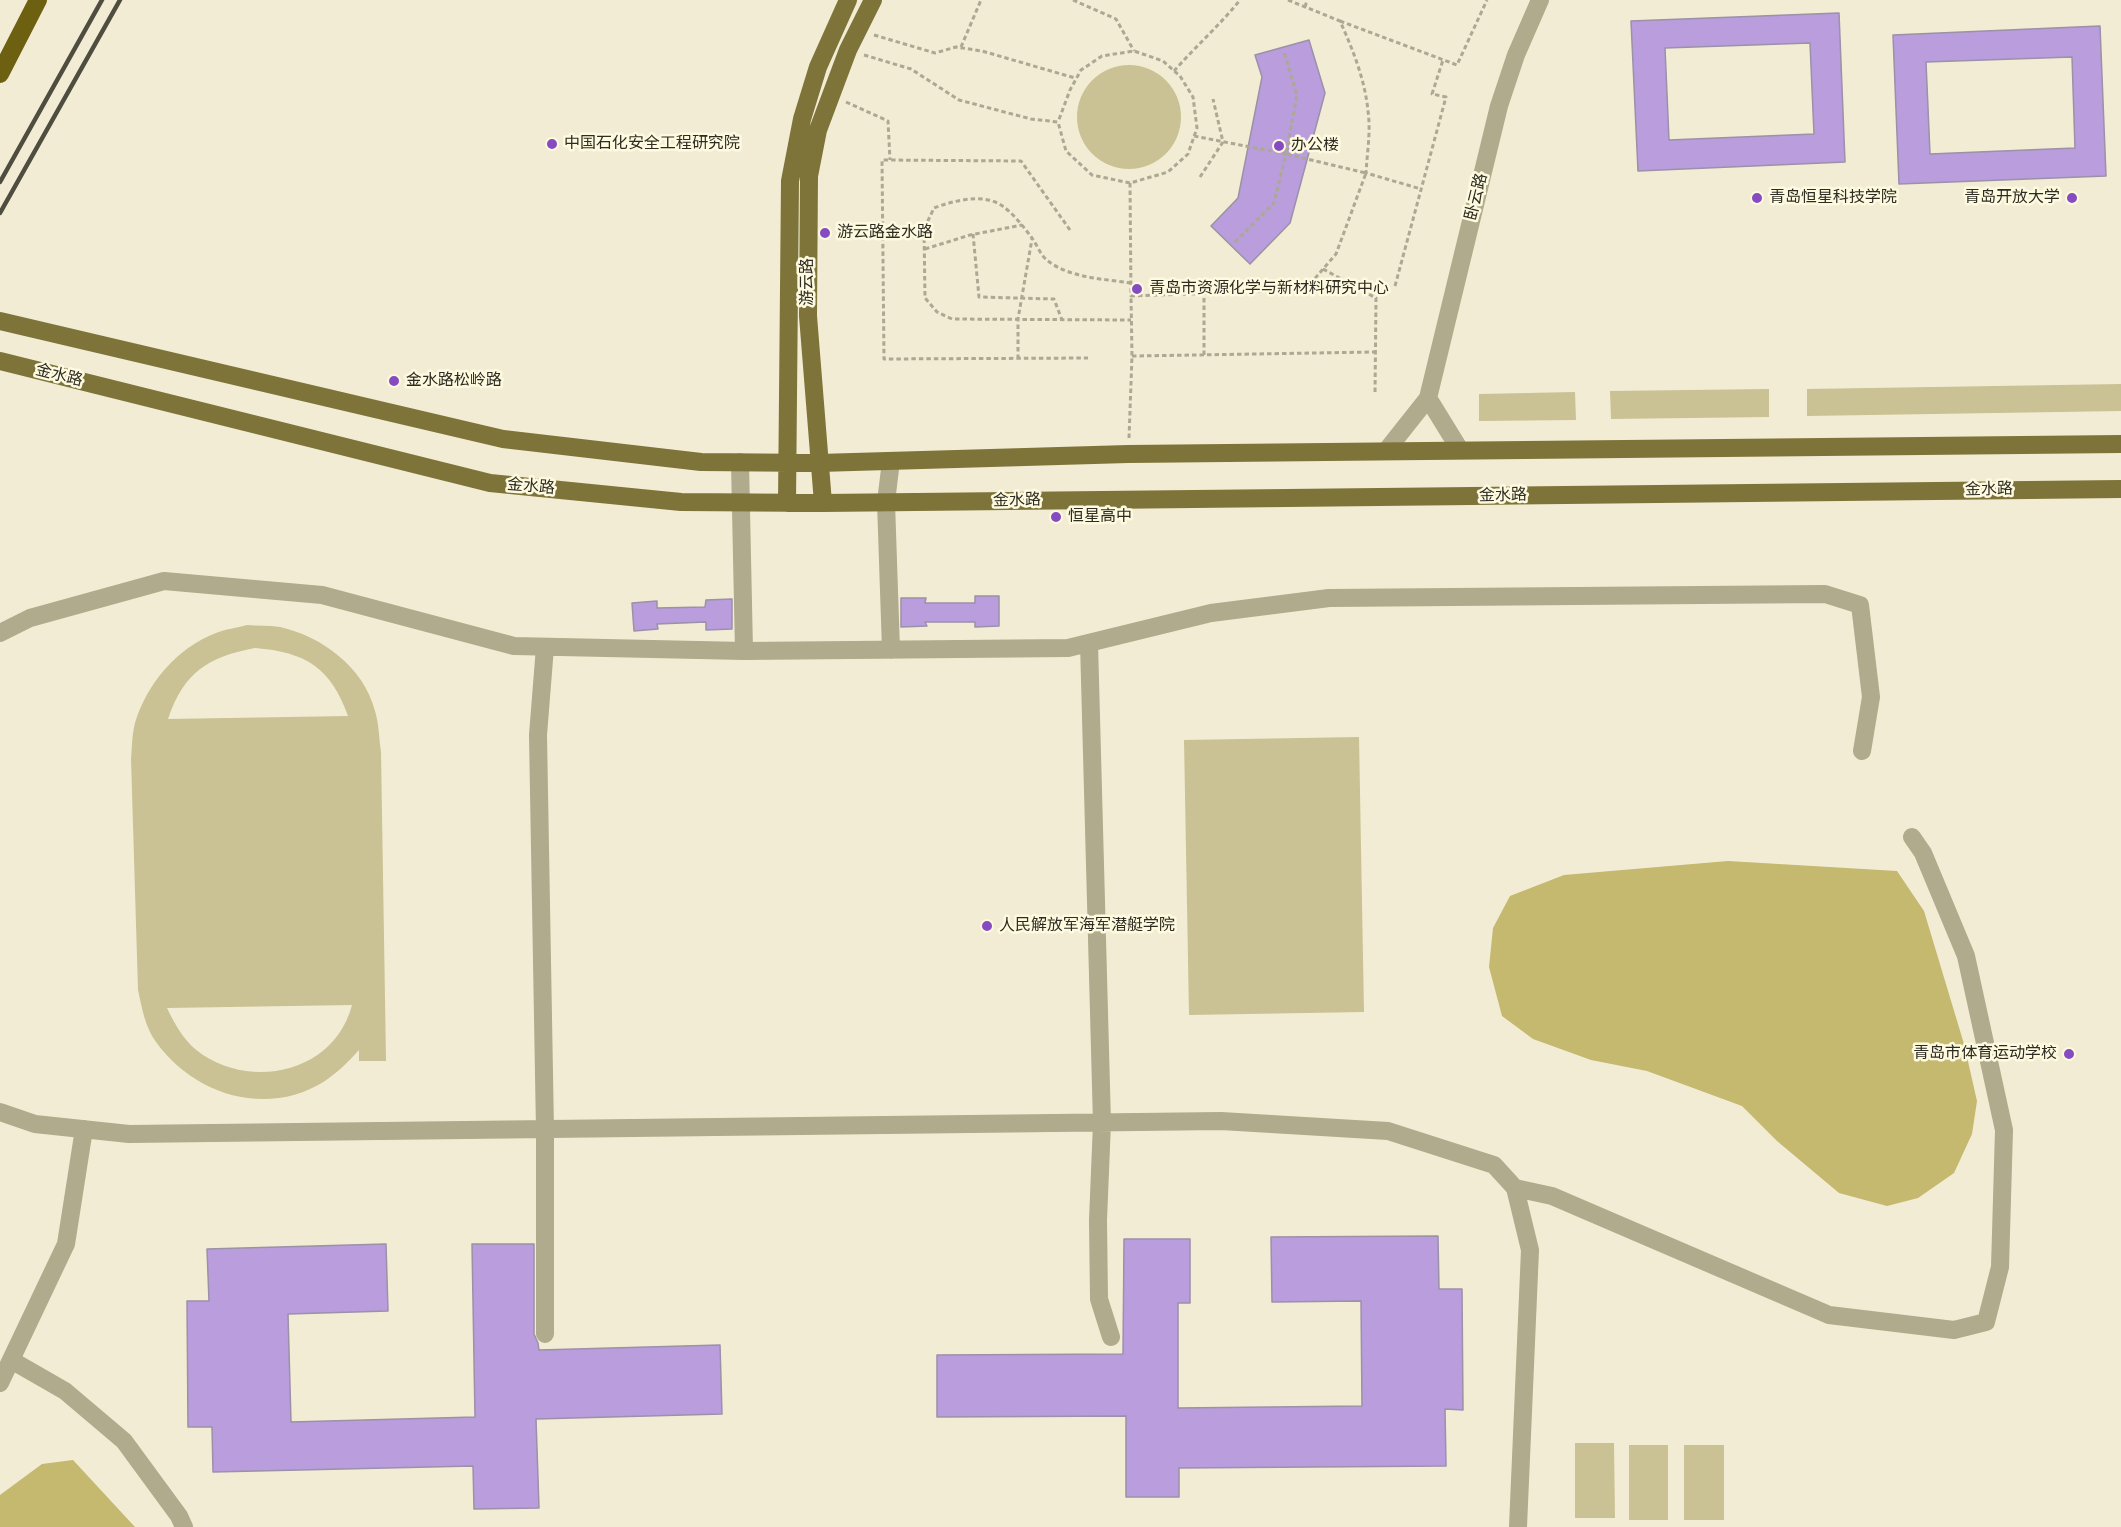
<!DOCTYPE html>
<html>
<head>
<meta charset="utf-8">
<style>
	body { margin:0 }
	canvas { display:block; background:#f1ecd3 }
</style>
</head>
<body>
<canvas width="2121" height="1527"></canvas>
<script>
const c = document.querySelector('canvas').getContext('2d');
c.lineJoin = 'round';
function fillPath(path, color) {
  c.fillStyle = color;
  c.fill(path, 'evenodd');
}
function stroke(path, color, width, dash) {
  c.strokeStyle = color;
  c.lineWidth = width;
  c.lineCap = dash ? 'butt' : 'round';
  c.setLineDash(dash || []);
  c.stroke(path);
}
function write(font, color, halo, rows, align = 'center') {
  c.font = font + ' "Roboto Condensed","Noto Sans SC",sans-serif';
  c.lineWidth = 5;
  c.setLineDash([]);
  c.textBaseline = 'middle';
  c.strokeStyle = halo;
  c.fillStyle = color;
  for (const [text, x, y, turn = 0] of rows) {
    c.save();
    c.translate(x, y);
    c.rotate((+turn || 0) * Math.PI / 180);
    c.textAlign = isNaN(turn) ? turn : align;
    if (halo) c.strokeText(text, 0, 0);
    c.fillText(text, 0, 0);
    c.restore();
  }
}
const green = new Path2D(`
	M1077 117a52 52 0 1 1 104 0a52 52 0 1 1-104 0Z
	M 2121,384 L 2121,411 L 1807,416 L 1807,389 Z
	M 1769,389 L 1769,417 L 1611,419 L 1610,391 Z
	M 1575,392 L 1576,420 L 1479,421 L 1479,394 Z
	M 247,625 C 258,626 269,625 280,627 C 321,636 364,667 375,711 C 379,724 379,738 381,752 L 386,1061 L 359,1061 L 359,1050 C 348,1062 338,1072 325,1081 C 267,1118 194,1095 156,1042 C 145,1027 142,1008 138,990 L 131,759 C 132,748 132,734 135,723 C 147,683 177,648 216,633 C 225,629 237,628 247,625 ZM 255,648 C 306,652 331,668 348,716 L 168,719 C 184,672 208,657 255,648 ZM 352,1005 C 335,1070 257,1090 203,1055 C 186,1044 176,1027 167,1008 Z
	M 1359,737 L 1364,1012 L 1189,1015 L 1184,740 Z
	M 1575,1443 L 1614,1443 L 1615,1518 L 1575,1518 Z
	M 1629,1445 L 1668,1445 L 1668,1520 L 1629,1520 Z
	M 1684,1445 L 1724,1445 L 1724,1520 L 1684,1520 Z`);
const water = new Path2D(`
	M 1728,861 L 1897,871 L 1924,911 L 1964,1044 L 1977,1101 L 1972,1134 L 1954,1173 L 1918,1198 L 1887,1206 L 1839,1193 L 1777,1141 L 1742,1106 L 1647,1071 L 1591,1060 L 1533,1039 L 1502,1016 L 1489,967 L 1493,928 L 1510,896 L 1564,875 Z
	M 73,1460 L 135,1527 L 0,1527 L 0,1495 L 42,1464 Z`);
const building = new Path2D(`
	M 1839,13 L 1845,162 L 1638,171 L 1631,21 ZM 1810,43 L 1814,134 L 1669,140 L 1665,48 Z
	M 2100,26 L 2106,176 L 1899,184 L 1893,35 ZM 2072,57 L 2075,148 L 1930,154 L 1926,62 Z
	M 1309,40 L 1325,93 L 1290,223 L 1250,264 L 1211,226 L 1238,198 L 1262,77 L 1255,55 Z
	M 975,596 L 999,596 L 999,626 L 975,627 L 975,622 L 925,622 L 927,626 L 901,627 L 901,598 L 926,598 L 925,603 L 975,603 Z
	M 732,599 L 732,629 L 706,630 L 706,622 L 657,624 L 658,629 L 634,631 L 632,603 L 657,601 L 657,608 L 705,607 L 706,600 Z
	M 1438,1236 L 1439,1289 L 1462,1289 L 1463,1410 L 1445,1409 L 1446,1466 L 1179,1468 L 1179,1497 L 1126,1497 L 1126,1416 L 937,1417 L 937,1355 L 1123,1354 L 1124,1239 L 1190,1239 L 1190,1303 L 1178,1303 L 1178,1408 L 1362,1406 L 1361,1301 L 1272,1302 L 1271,1237 Z
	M 386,1244 L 388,1311 L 288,1314 L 291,1422 L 475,1417 L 472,1244 L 534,1244 L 534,1334 L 538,1343 L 539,1350 L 720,1345 L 722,1414 L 536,1419 L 539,1508 L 474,1509 L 473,1466 L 213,1472 L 212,1427 L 188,1427 L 187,1301 L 209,1301 L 207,1249 Z`);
const path = new Path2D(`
	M 1073,0 L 1116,19 L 1134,51
	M 1288,0 L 1340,21 C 1353,50 1365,80 1368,111 C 1371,132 1367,153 1366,173 L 1421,189
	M 1305,7 L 1307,0
	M 1340,21 L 1457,65 L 1487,0
	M 874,35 L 935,53 L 956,47 L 982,51 L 1075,78
	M 961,47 L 981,0
	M 864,55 L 911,69 L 959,100 L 1031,119 L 1058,122 L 1066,151 L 1092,175 L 1130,183 L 1168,172 L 1188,154 L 1197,128 L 1193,97 L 1180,76 L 1163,61 L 1134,51 L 1102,56 L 1081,70 L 1070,90 L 1058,122
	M 1174,71 C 1195,47 1220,25 1240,0
	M 846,102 L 888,121 L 890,160
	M 1194,136 L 1286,154 L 1274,203 L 1234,243
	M 1200,177 L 1223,142 L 1213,99
	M 1130,183 L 1131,296 L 1272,291 L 1311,283 L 1336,254 L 1366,173 L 1286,154 L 1297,95 L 1284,52
	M 1070,230 L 1021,161 L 882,160 L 884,359 L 1088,358
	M 973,234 L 979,297 L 1054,299 L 1062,320
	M 925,249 L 970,235 L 1022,225
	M 1323,269 L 1376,298 L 1375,394
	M 1131,283 C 1104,279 1070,278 1048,261 C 1041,256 1037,245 1032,238 C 1023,226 1013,213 1001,205 C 983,193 952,201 934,208 L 924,229 L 925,298 L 937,312 L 952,319 L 1131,320
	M 1395,286 L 1446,97 L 1432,94 L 1443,60
	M 1204,355 L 1204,293
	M 1132,356 L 1375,352
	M 1018,359 L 1018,319 L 1032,239
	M 1129,438 L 1132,356 L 1131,296`);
const minor = new Path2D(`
	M 1428,398 L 1499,106 L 1516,55 L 1540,0
	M 1386,451 L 1428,398 L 1460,450
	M 740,462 L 744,651
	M 0,633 L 30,618 L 164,581 L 322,595 L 514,646 L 744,651 L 1068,648 L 1211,613 L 1329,598 L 1825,594 L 1860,605 L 1871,697 L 1862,751
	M 1089,643 L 1102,1123 L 1098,1220 L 1099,1299 L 1111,1337
	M 545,647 L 538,735 L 545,1130 L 545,1334
	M 891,650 L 886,502 L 891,461
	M 0,1112 L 35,1124 L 129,1134 L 1221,1121 L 1388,1131 L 1494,1165 L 1515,1188 L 1530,1250 L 1518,1527
	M 1515,1188 L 1552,1196 L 1829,1315 L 1954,1330 L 1986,1322 L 2000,1267 L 2004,1130 L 1966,956 L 1923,853 L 1912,837
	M 11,1360 L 65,1391 L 124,1441 L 179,1516 L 184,1527
	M 0,1383 L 66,1244 L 84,1129`);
const major = new Path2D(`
	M 0,321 L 503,439 L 701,462 L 819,463 L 1128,454 L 2121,444
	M 0,361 L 490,483 L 681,502 L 823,503 L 2121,489
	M 787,503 L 790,181 L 802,119 L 818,67 L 848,0
	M 823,503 L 808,316 L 809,176 L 818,130 L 848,50 L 873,0`);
const highway = new Path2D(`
	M 0,74 L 38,0`);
const rail = new Path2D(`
	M 0,182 L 102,0
	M 0,213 L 120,0`);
const markers = [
	[552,144,6,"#874bc1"],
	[1279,146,6,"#874bc1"],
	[1757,198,6,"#874bc1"],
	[2072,198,6,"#874bc1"],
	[825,233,6,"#874bc1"],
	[1137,289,6,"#874bc1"],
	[394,381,6,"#874bc1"],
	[1056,517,6,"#874bc1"],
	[987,926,6,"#874bc1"],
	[2069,1054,6,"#874bc1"]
];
const poiNames = [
	["中国石化安全工程研究院",564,144],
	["办公楼",1291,146],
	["青岛恒星科技学院",1769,198],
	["青岛开放大学",2060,198,"right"],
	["游云路金水路",837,233],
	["青岛市资源化学与新材料研究中心",1149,289],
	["金水路松岭路",406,381],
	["恒星高中",1068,517],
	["人民解放军海军潜艇学院",999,926],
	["青岛市体育运动学校",2057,1054,"right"]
];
const streetNames = [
	["卧云路",1477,197,-76],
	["游云路",808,282,-90],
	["金水路",59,376,14],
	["金水路",531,487,5],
	["金水路",1989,490,-1],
	["金水路",1503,496,-1],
	["金水路",1017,501,-1]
];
fillPath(green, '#cac295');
fillPath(water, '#c5b86f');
fillPath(building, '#b99ddd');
stroke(building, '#9b91a8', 1.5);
stroke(path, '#aca894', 3, [4.5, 3]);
stroke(minor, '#b0ab8c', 18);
stroke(major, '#7e7439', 18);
stroke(highway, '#6d6010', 18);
stroke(rail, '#4f4c40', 4.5);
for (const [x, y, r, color] of markers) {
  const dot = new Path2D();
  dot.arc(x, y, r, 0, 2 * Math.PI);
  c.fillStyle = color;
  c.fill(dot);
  stroke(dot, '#fefae0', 2);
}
write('16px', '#2e2c22', '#fefae0', poiNames, 'left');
write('16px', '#2e2c22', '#fefae0', streetNames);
</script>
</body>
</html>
